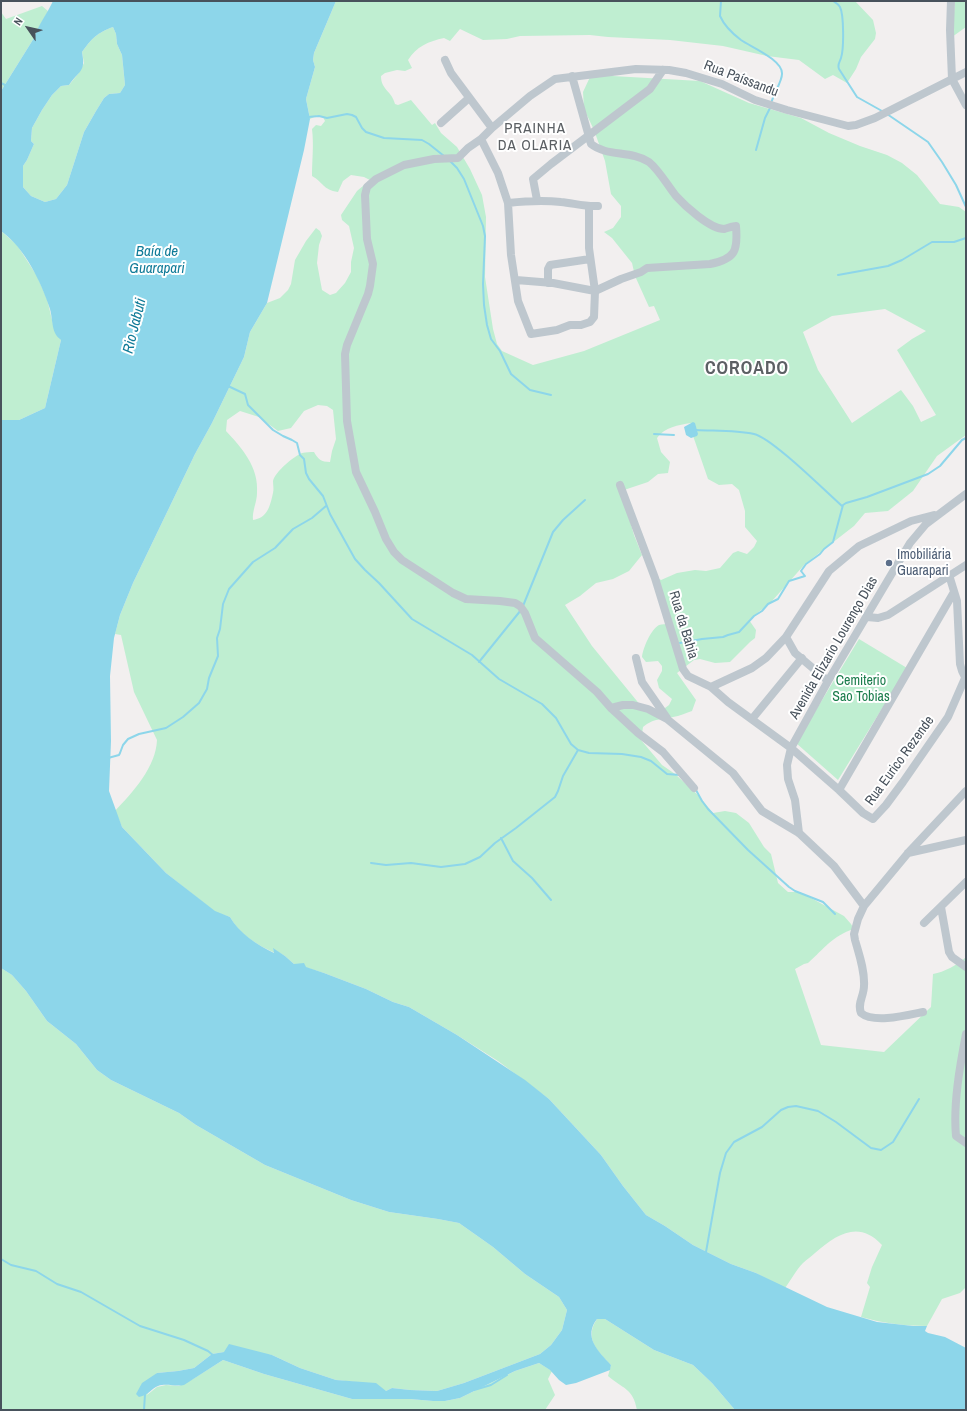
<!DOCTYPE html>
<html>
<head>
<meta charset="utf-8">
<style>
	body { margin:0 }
	#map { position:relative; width:967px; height:1411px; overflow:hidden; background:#f2efef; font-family:"Archivo Narrow",sans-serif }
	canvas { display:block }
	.frame { position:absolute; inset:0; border:2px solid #48525c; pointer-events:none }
	.north { position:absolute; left:8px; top:8px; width:40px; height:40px; -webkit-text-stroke:3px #fff; paint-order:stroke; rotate:304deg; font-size:11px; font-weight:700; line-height:16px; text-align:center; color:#48525c }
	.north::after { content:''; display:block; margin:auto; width:14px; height:18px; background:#48525c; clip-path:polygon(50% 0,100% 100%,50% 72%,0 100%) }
</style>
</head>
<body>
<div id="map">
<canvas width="967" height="1411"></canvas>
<div class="frame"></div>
<div class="north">N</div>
</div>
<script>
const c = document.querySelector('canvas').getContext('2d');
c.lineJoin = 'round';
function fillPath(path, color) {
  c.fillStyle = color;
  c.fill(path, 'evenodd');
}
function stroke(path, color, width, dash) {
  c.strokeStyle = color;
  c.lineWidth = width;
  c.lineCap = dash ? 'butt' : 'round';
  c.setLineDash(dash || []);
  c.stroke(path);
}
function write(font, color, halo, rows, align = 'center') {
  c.font = font + ' "Archivo Narrow",sans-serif';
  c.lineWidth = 4;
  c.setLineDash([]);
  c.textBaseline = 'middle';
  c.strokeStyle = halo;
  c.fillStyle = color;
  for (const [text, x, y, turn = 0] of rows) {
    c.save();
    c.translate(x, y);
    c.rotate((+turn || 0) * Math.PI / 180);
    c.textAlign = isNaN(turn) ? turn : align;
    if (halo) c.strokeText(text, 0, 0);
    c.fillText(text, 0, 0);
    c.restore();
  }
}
const green = new Path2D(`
	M 336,1 L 855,1 L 873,20 L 876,33 L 875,39 L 861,57 L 856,69 L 847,83 L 833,75 L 825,79 L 799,60 L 767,56 L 723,46 L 670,40 L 608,37 L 590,35 L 520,36 L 507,39 L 483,40 L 460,29 L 450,41 L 444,38 C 429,41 416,47 408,60 L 412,68 L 405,71 L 397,70 L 385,73 L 381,76 C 381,90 392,91 395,104 L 398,105 L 411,100 L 432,125 L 435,123 L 441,133 L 457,147 L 470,169 L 482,195 L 486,217 L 485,277 L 493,329 L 497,344 L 502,351 L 533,365 L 584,351 L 660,320 L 654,306 L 649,307 L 635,276 L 632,263 L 612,238 L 604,232 L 613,228 L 621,217 L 621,206 L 611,194 L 605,161 L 594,130 L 584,109 L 583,92 L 590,77 L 595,75 L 700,81 L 749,103 L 801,118 L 829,133 L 860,146 L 887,155 L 902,163 L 917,175 L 940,204 L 959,207 L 966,212 L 966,435 L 937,456 L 913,491 L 888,511 L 865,513 L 854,526 L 805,564 L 772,601 L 749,620 L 756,630 L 755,638 L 750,642 L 730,662 L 715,663 L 700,659 L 694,660 L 677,673 L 696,700 L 692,711 C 685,713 680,716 673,717 C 659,721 656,717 643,727 L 641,740 L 662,765 L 675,774 L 699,796 L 713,813 L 725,811 L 736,813 L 749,823 L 764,847 L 771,854 L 778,883 L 788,892 L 800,892 L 844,916 L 851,924 L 854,929 C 832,936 825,948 808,963 L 804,964 L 795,969 L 821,1045 L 884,1052 L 931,1007 L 933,974 C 944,972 958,965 966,957 L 966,1287 L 960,1293 L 942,1299 L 927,1326 C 905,1326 882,1323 861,1317 L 870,1287 L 867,1283 L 872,1267 L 882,1245 C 859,1220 837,1234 815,1253 C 812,1256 807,1259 803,1263 C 796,1270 791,1280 785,1288 L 756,1273 L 731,1264 L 693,1245 L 665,1226 L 646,1215 L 623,1186 L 601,1155 L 549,1099 L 498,1061 L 457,1035 L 409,1007 L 393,1002 L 366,989 L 324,973 L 294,964 L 285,956 L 273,949 L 275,953 C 257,945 239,934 230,917 L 215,912 L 166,873 L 122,827 L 115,811 C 133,792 156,767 157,740 L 134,692 L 121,635 L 115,634 L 120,615 L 133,583 L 195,454 L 212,423 L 244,357 L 250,332 L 267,303 L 280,298 L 288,290 L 291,284 L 295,260 L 306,241 L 316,228 L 320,231 L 322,236 L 319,245 L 317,263 L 322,290 L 330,295 L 336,293 L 345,283 L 351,272 L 351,262 L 354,248 L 349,226 L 342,220 L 341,215 L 357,191 L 370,180 L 364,177 L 351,175 L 343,181 L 338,192 C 323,190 323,182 312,176 C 312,160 314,145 312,129 L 316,125 L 321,126 L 325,121 L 323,117 L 318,115 L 310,119 L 306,99 L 315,67 L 313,60 L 314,53 ZM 885,309 L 926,331 L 912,339 L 897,350 L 936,415 L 921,422 L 913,406 L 901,390 L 852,423 L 818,370 L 803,332 L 832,316 ZM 318,405 L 327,406 L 333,410 L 336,439 L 332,451 L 330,462 C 321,462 318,459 314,452 C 310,452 306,452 302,453 C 294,456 275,472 273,481 C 273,485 274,489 273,493 C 270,507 267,518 253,520 C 252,511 257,502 257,493 C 259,467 242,448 226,431 L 227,420 L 240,411 L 259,417 L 278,431 L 291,428 L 304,411 ZM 691,423 L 691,430 L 708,479 L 719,485 L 732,484 L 739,490 L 745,511 L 745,527 L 757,541 L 754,547 L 747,554 L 738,551 L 733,553 L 720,568 L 706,571 L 695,570 L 677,573 L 661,580 L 655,576 L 669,624 C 666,624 662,624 659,625 C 651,629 643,648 642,657 L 646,662 L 658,661 L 662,666 L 662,671 L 657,680 L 659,688 L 672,699 L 669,705 L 661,711 L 641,706 L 592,646 L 565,605 L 580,596 L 596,583 L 613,579 L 629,571 L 642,555 L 634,535 L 621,491 L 648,482 L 658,474 L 668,473 L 670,462 L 661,452 L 657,438 C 665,427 678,425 691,423 Z
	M 955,1 L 966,1 L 966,27 L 952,37 Z
	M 42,6 L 48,11 C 44,20 37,28 34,38 L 1,91 L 1,12 L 6,19 Z
	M 113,27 L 116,34 L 117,44 L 122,55 L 125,85 L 120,93 L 109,94 L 104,98 L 96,111 L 84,132 L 67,185 L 56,199 L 45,202 L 31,196 L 23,187 L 23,166 L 27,160 L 34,144 L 31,141 L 32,128 L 42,110 L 52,95 L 61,86 L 69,85 L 78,74 L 84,63 L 82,52 C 92,38 97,33 113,27 Z
	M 1,231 L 17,245 L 37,276 L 47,299 L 53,324 L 61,340 L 45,408 L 19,420 L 1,420 Z
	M 859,639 L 907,668 L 838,780 L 796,743 Z
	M 1,968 L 12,975 L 26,991 L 47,1021 L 76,1044 L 97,1070 L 111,1080 L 179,1113 L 196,1125 L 265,1165 L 351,1200 L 389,1212 L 438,1219 L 459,1223 L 493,1247 L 525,1274 L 559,1297 L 567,1310 L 562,1330 L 551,1345 L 540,1354 L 464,1383 L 437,1391 L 410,1390 L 392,1388 L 386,1391 L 355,1382 L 336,1380 L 300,1368 L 272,1355 L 224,1352 L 212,1354 L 194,1368 L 178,1371 L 157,1373 L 147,1395 L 157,1387 L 166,1385 L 179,1386 L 193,1379 L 223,1360 L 264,1374 L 352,1399 L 410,1399 L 433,1401 L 445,1401 L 460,1398 L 515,1371 L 539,1363 L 552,1371 L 548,1379 L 555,1395 L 545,1410 L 1,1410 Z
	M 597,1319 L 605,1319 L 654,1350 L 693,1365 L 712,1383 L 735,1410 L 637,1410 C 633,1388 623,1389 608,1376 L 611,1365 C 597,1351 584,1338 597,1319 Z`);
const water = new Path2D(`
	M 53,1 L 336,1 L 314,53 L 313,60 L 315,67 L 306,99 L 310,119 L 304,150 L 267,303 L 250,332 L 244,357 L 212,423 L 195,454 L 133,583 L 120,615 L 114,638 L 110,676 L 111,741 L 109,791 L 122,827 L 166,873 L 215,911 L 230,917 C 239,933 257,945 274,953 L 273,948 L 285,956 L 294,964 L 304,963 L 306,967 L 324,973 L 366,989 L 393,1002 L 409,1007 L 457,1035 L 525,1080 L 549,1099 L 601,1155 L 623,1186 L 646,1215 L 665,1226 L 693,1245 L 731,1264 L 756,1273 L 827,1307 L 877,1322 L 913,1326 L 927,1326 L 925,1331 L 928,1333 L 945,1337 L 966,1348 L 966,1410 L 735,1410 L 712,1383 L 693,1365 L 654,1350 L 605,1319 L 597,1319 C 583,1337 598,1351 611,1365 L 610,1370 L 576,1383 L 566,1385 L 559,1380 L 550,1370 L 539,1363 L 515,1371 L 460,1398 L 445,1401 L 433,1401 L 410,1399 L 352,1399 L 264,1374 L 223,1360 L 184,1385 C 175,1387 167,1383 158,1386 C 152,1388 149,1395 139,1397 L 136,1394 L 142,1383 L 157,1373 L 178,1371 L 194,1368 L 212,1354 L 224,1352 L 229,1344 L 272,1355 L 300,1368 L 336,1380 L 376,1383 L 386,1391 L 392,1388 L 410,1390 L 437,1391 L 464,1383 L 540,1354 L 551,1345 L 562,1330 L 567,1310 L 559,1297 L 525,1274 L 493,1247 L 459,1223 L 438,1219 L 389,1212 L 351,1200 L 265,1165 L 196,1125 L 179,1113 L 111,1080 L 97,1070 L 76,1044 L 47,1021 L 26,991 L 12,975 L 1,968 L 1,420 L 19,420 L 45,408 L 61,340 C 59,338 56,336 55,333 C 52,327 52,316 50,309 C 41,282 25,248 1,231 L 1,91 L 34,38 C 38,25 47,14 53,1 ZM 113,27 L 116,34 L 117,44 L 122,55 L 125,85 L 120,93 L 109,94 L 104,98 L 96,111 L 84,132 L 67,185 L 56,199 L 45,202 L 31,196 L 23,187 L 23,166 L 27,160 L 34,144 L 31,141 L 32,128 L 42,110 L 52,95 L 61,86 L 69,85 C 79,70 86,73 82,52 C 92,38 97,33 113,27 Z
	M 693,422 L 695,423 L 698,434 L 697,436 L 691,438 L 686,435 L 684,427 Z`);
const stream = new Path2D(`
	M 721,1 L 720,16 C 724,25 733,34 741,40 C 751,47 783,60 782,74 C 782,82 773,94 771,104
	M 833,1 C 836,3 839,4 840,7 C 844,15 844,49 841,58 C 840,62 837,64 839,69 L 857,97 L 882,111
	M 1,83 L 7,86
	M 887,114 L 928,142 L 942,162 L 956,185 L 966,207
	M 308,117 L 319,116 L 327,118 L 347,114 L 352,115 L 356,117 L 362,128 L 366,132 L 384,138 L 422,140 L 429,144 L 444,156
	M 756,150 L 765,118 L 770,108
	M 450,161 L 457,168 L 464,179 L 483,226 L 485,236 L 483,284 L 484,305 L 487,325 L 491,339 L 500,351 L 511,374 L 530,390 L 551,395
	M 838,275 L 888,266 L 902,260 L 932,242 L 954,242 L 966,238
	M 228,386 L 245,394 L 248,405 L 273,430 L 283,436 L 292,440 L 297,443 L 300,455 L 304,459 L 306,473 L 309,479 L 323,496 L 330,514 L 355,559 L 365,570 L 379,583 L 412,619 L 472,655 L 499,679 L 542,704 L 556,718 L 571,744 L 578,750 L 589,753 L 622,754 L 641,757 L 651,761 L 667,774 L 680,775
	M 696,430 C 715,431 736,430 754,434 C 772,438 825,491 842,506
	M 654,434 L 674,435
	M 523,606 L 553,532 L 563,520 L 585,500
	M 680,643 L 702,639 L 723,637 L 728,635 L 739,632 L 754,616 L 762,611 L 768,604 L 778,599 L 789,581 L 805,576 L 801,571 L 806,564 L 820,554 L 824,549 L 833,542 L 843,505 L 846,503 L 867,497 L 928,474 L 940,466 L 962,440 L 966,438
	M 479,662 L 521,610
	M 108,758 L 119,755 L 120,753 L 123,745 L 128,739 L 139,734 L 166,728 L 183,717 L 199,703 L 207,689 L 209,678 L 218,656 L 217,638 L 220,629 L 223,604 L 229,589 L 253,562 L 275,548 L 293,529 L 312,518 L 326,506
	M 696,790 L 702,801 L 708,809 L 748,850 L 789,887 L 795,891 L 823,902 L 835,914
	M 501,838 L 513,861 L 532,878 L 551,900
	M 371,863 L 386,865 L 411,863 L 441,867 L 465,864 L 480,857 L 495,843 L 516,828 L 555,797 L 558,791 L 563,776 L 578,750
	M 706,1252 L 720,1173 L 726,1153 L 734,1142 L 762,1127 L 781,1110 L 788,1107 L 796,1106 L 818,1111 L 836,1122 L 871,1148 L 881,1150 L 893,1142 L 919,1099
	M 1,1259 L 11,1265 L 36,1271 L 57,1284 L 81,1292 L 140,1326 L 184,1340 L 208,1351 L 214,1356
	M 474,1390 L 491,1385 L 507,1375
	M 144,1410 L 145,1394`);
const minor = new Path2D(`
	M 951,1 L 950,30 L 952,79 L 966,105
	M 445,60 L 451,73 L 492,128
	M 441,123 L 469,98
	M 481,139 L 498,173 L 508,203 L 511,255 L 518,301 L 531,334 L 557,330 L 570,325 L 581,325 L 590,322 L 594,317 L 595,291 L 589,248 L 589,207
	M 537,200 L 533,179 L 551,164 L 650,89 L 663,70
	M 508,203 C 526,201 543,200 561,202 C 573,203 585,207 598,206
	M 516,280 L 553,283 L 595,291 L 621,279 L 641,272 L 647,268 L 710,264 C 736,259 738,250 736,226 C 733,226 728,228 724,229 C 710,229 685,206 676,196 C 668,186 659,170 649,162 C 631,150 607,157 591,144 L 572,76
	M 548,283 L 548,269 L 550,265 L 590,259
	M 620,485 L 655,578 L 683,669 L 688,676 L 711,687 L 728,702 L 791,748 L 839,790 L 863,813 L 873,819 L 886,805 L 903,782 L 948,717 L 965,678
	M 949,575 L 957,601 L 960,664 L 962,671 L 966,679
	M 867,617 L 878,618 L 888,615 L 966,565
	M 786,637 L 795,653 L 828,681
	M 636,658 L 642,682 L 667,718
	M 711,687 L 752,668 L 766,658 L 786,637 L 829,571 L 859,546 L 911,521 L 934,515
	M 611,708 L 623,705 L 633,705 L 648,709 L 667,719 L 733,773 L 762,811 L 799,833 L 834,866 L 864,906
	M 752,719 L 802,658
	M 694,788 L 663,752 L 638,733 L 611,708 L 597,692 L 535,638 L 525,613 L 520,606 L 515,603 L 500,601 L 466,599 L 453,593 L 402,560 L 394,552 L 386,539 L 375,512 L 356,472 L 347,421 L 345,354 L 347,345 L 368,294 L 370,286 L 373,264 L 367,239 L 365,195 L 367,187 L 376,179 L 404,165 L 434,159 L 458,158 L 468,148 L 481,139 L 492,128 L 530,96 L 555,79 L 636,69 L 669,70 L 686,73 L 722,84 L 755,100 L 787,110 L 848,126 L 856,125 L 875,118 L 966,72
	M 839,790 L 954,592
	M 799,833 L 795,800 L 788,779 L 787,765 L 791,748 L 828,681 L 910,543 L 926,524 L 966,494
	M 908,853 L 966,840
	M 941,907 L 949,952 L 952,957 L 966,967
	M 924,923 L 966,882
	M 923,1012 C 908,1015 874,1024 861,1013 C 857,1003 864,996 864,986 C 865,971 859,954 855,940 L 854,934 L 858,919 L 864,906 L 908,853 L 966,791
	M 966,1034 C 960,1065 953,1104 956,1136 L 966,1143`);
const markers = [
	[889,563,4,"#5c6f8a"]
];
const streetNames = [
	["Rua Paíssandu",741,79,21],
	["Rua da Bahia",683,625,73],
	["Avenida Elizario Lourenço Dias",834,648,-60],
	["Rua Eurico Rezende",900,761,-54]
];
const serviceNames = [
	["Imobiliária",897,555],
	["Guarapari",897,571]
];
const parkNames = [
	["Cemiterio",861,681],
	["Sao Tobias",861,697]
];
const neighbourhoodNames = [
	["PRAINHA",535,129],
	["DA OLARIA",535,146]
];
const waterNames = [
	["Baía de",157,252],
	["Guarapari",157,269],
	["Rio Jabuti",135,326,-76]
];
const districtNames = [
	["COROADO",747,369]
];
fillPath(green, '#bfeed1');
fillPath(water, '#8dd6ea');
stroke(stream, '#8dd6ea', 2);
stroke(minor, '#bec7ce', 8);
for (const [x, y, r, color] of markers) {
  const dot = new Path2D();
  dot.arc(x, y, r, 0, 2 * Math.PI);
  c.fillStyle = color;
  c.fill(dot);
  stroke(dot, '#fff', 1.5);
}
write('14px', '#48525c', '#fff', streetNames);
write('14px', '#4e5e75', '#fff', serviceNames, 'left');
write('14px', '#1a7c4b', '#fff', parkNames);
c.letterSpacing = '1px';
write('15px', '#5c6064', '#fff', neighbourhoodNames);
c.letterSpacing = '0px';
write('italic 15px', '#107b98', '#fff', waterNames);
c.letterSpacing = '1px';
write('bold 18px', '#5c6064', '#fff', districtNames);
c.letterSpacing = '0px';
</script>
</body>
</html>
